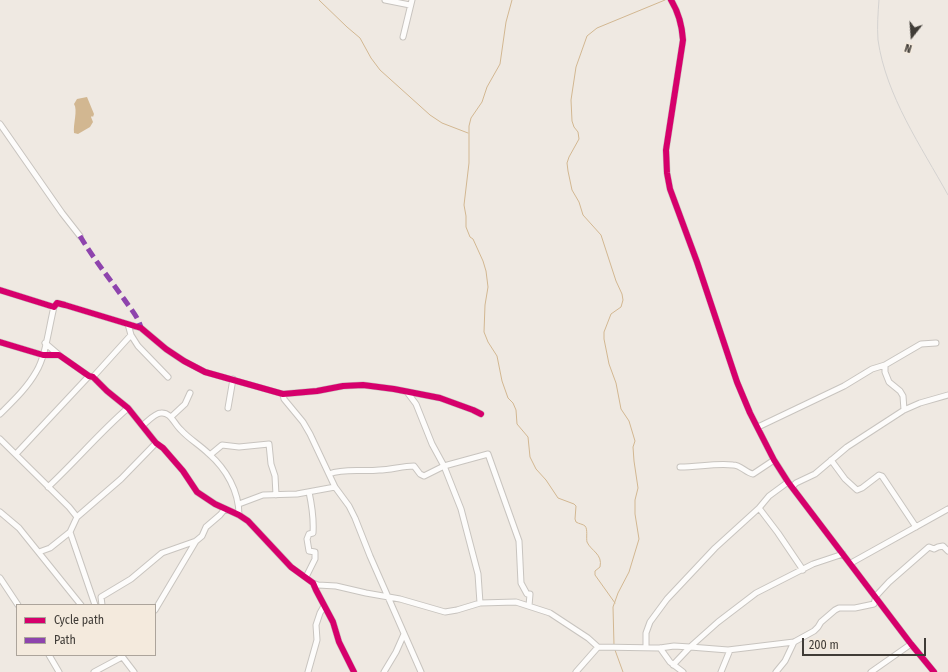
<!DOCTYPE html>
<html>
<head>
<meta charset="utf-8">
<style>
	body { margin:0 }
	#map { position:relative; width:948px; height:672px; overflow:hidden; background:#efe9e2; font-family:"Fira Sans Condensed",sans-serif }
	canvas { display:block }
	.legend { position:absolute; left:16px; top:604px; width:140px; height:52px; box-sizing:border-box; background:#f4eadd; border:1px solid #aca49b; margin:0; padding:5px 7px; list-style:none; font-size:12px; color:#403c37 }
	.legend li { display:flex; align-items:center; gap:8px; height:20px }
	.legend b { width:20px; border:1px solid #aca49b }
	.north { position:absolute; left:892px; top:16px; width:40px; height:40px; -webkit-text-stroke:3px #f4eadd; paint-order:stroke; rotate:197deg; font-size:11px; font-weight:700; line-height:16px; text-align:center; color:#403c37 }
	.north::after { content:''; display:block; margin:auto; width:14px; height:18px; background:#403c37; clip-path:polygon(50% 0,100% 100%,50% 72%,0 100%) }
	.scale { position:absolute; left:802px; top:638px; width:124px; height:18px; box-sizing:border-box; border:2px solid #403c37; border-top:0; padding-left:5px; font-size:12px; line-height:14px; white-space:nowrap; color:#403c37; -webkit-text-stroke:3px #f4eadd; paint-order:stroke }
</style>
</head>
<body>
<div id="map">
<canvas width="948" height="672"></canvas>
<ul class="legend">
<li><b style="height:5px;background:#d6006c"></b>Cycle path</li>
<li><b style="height:5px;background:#8e44ad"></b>Path</li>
</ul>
<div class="north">N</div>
<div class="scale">200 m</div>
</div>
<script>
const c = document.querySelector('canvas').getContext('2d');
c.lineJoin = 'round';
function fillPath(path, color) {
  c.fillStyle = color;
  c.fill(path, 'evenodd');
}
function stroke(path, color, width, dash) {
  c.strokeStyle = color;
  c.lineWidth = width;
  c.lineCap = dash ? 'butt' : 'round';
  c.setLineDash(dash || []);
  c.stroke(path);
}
const water = new Path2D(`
	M 87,97 L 94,114 L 93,117 L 92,116 L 91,117 L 93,122 L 90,127 L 78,134 L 74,133 C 73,124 78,110 74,104 L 77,99 Z`);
const stream = new Path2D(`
	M 319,0 L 347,27 L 360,38 L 371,58 L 380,70 L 430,115 L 442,123 L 468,133
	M 512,0 L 506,22 L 500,64 L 487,87 L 482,102 L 471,118 L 469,126 L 469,163 L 464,205 L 466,216 L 466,227 L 470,237 L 473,239 L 483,261 L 486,271 L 488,287 L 485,305 L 484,332 L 488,342 L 497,356 L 502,381 L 508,398 L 513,403 L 516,410 L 517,424 L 528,437 L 530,457 L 536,469 L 546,480 L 558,498 L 574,504 L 576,506 L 575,519 L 576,522 C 579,524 583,524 585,526 C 588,529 586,538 587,542 C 591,551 603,554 600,567 L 595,571 L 595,575 L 615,603
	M 614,645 L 613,607 L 618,593 L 629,572 L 639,539 L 635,514 L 635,500 L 638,488 L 634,461 L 633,447 L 635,441 L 629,421 L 621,409 L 616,383 L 609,364 L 604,339 L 604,332 L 611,314 L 621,307 L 623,300 L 622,294 L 616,281 L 601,235 L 583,215 L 579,202 L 572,190 L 568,171 L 567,163 L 569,157 L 579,139 L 578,132 L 574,127 L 572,121 L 571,100 L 576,67 L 587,36 L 597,28 L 665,0
	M 615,650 L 623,672`);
const minor = new Path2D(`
	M 385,0 L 410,5
	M 671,0 C 679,13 682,25 683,40 L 666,150 L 667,173 L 670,189 L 697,262 L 737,382 L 750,413 L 774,460 L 788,482 L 911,644 L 934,672
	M 403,37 L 412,0
	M 0,124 L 62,213 L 80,236
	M 0,290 L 54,307 L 57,303 L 65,305 L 141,328 L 166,349 L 184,361 L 205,372 L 283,394 L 317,391 L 343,386 L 363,385 L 394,389 L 440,398 L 473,410 L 481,414
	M 128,324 L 131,335 L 138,346 L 168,377
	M 0,342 L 43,355 L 59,355 L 89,376 L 93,377 L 107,391 L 128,408 L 156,443 L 163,448 L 183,471 L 197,492 L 215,504 L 239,515 L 248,521 L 291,567 L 313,583 L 316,590 L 333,622 L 339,642 L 354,672
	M 45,343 L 59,355
	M 93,377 L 131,335
	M 407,392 L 416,404 L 432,444 L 444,466 L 461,509 L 478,574 L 480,603
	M 283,394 L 284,399 L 303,422 L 310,434 L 335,487 L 349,506 L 355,518 L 370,556 L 421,672
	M 228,408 L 233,379
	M 904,410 L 903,396 L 900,391 L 889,382 L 885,372 L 885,365 L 921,344 L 936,343
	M 0,414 C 13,401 27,388 36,372 C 46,356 49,326 54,307
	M 171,417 L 185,404 L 190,393
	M 143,425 C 147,422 155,413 161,413 C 171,412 174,424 181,430 C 189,439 200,445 209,454 C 226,469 239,491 239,515
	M 758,427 L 844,386 L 872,369 L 885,365
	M 0,439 L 69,507 L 77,517
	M 16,454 L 89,376
	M 210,455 L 222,445 L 239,447 L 269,444 L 271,464 L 275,476 L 276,495
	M 831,460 L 845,479 L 857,490 L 862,488 L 879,475 L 882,476 L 916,527
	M 680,467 C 698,467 716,463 733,465 C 741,465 746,473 753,474 L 774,460
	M 329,474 C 345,468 362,472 379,470 C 391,470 402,466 414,466 L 420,474 L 424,476 L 444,466 L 488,454 L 519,541 L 521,583 L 527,594 L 530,594 L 529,606
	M 48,487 C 76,461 100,432 128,408
	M 792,487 L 796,483 L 815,474 L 847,447 L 904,410 L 920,403 L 948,395
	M 239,504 L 263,495 L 297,494 L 335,487
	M 759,508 L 778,533 L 803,570
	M 0,512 L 19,528 L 81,605
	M 39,552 L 50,548 L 70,532
	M 851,563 L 948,509
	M 306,577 L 315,559 L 315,552 L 309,551 L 307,539 L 309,534 L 313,533 C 314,518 312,506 309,492
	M 0,578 L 18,605
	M 313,583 L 318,585 L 336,586 L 366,593 L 400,599 L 445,612 L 457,610 L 480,603 L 516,602 L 550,613 L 588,638 L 598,647
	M 95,605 L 70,532 L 77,517 L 121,479 L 156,443
	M 102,605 L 101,597 L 131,579 L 162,553 L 196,541 L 202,536 L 206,527 L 220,515 L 225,509
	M 155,610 L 196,541
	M 646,647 L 646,633 L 650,622 L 667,599 L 715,548 L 759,508 L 769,496 L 788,482
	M 660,648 L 670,662 L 683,672
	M 49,655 L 59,672
	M 121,655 L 134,672
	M 673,665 L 690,647 L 728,650 L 794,642 L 814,631 L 818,627 L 821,622 L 835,610 L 839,608 L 855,608 L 874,604 L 876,596 L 889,582 L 929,547 L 934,549 L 938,547 L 943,546 L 948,551
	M 94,672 L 122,657
	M 308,672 L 317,640 L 316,625 L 320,613 L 324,606
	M 384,672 L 396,652 L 404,634
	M 576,672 L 598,647 L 660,648 L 674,646 L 690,647 L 718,622 L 756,593 L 813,564 L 843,554
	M 721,672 L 730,650
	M 776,672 L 785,661 L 794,642
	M 871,672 L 911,644`);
const rail = new Path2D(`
	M 879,0 C 878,13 877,26 878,40 C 886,96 921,146 948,195`);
const quiet = new Path2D(`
	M 80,236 C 93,258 109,278 124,299 C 130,308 139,318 141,328`);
const cycleway = new Path2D(`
	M 671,0 C 679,13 682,25 683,40 L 666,150 L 667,173 L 670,189 L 697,262 L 737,382 L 750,413 L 774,460 L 788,482 L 911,644 L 934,672
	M 0,290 L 54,307 L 57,303 L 65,305 L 141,328 L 166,349 L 184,361 L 205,372 L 283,394 L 317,391 L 343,386 L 363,385 L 394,389 L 440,398 L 473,410 L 481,414
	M 0,342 L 43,355 L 59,355 L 89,376 L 93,377 L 107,391 L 128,408 L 156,443 L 163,448 L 183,471 L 197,492 L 215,504 L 239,515 L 248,521 L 291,567 L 313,583 L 316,590 L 333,622 L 339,642 L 354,672`);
fillPath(water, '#d2b791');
stroke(stream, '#d2b791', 1);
stroke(minor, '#c8c4bf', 7);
stroke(minor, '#fdfcfb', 5);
stroke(rail, '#d4d2d0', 1);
stroke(quiet, '#8e44ad', 5, [10, 5]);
stroke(cycleway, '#d6006c', 6);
</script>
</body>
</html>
